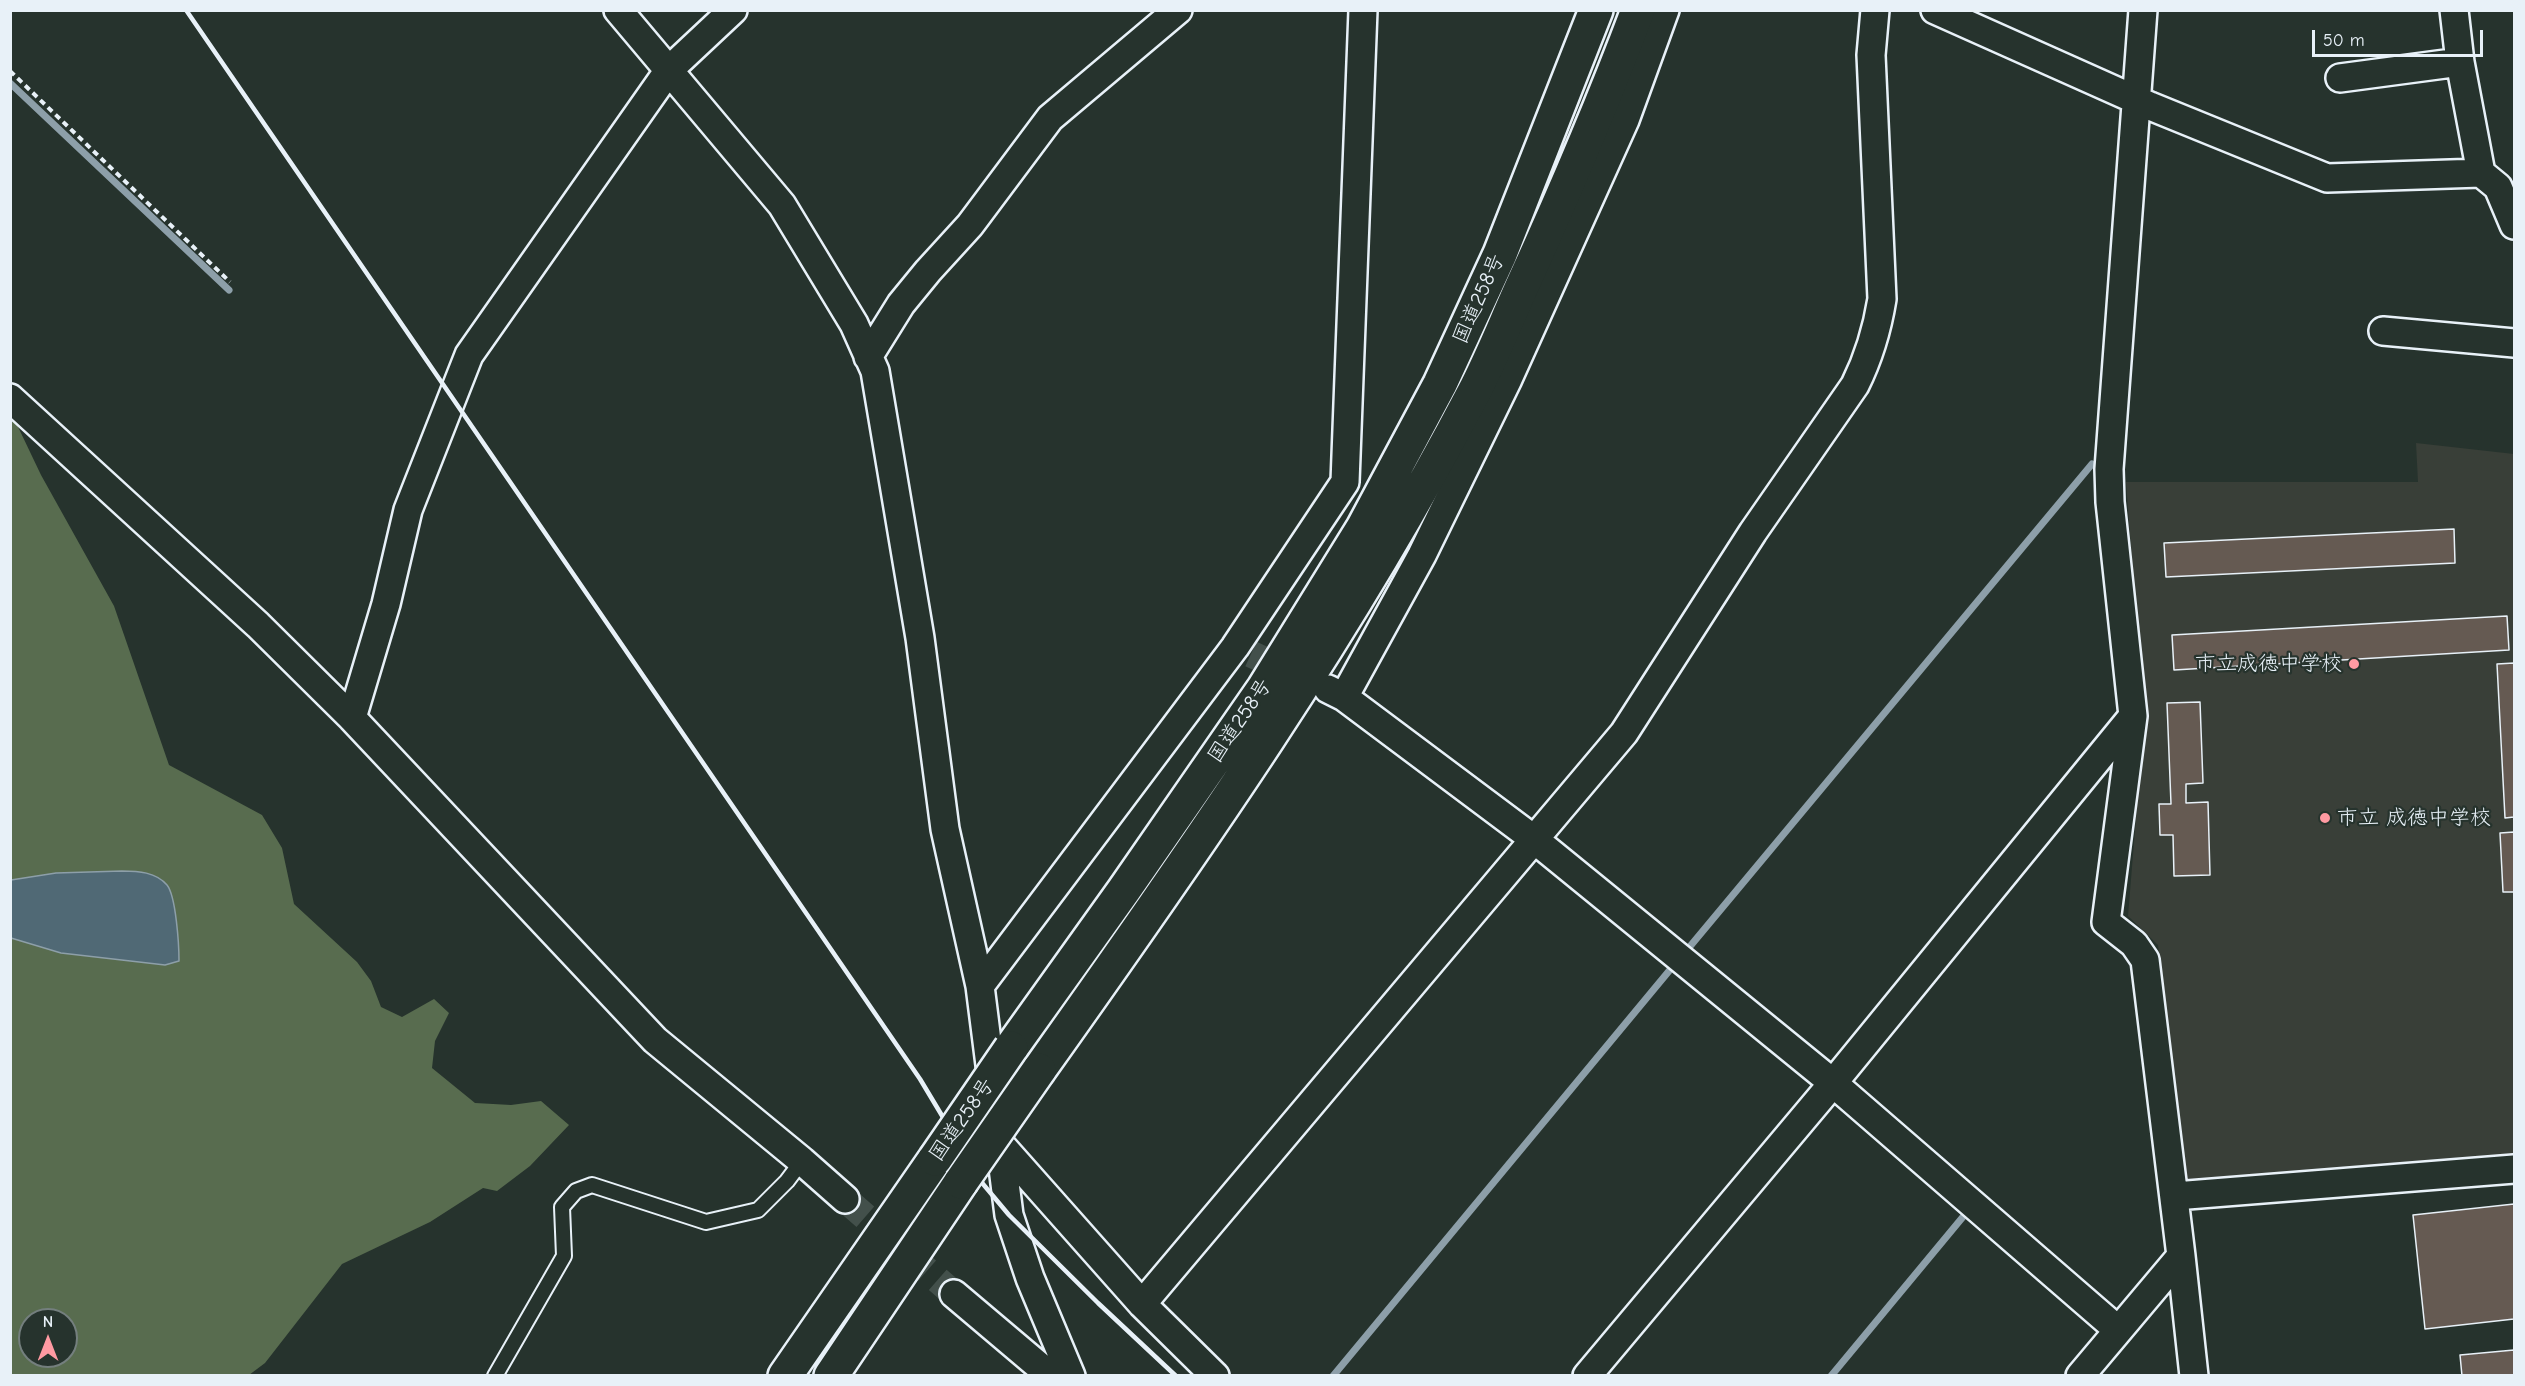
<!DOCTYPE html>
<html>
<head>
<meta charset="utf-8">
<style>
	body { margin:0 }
	#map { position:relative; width:2525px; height:1386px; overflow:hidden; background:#26332d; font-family:"Comic Neue",sans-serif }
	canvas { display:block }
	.frame { position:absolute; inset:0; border:12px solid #e8f1f8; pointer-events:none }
	.north { position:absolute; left:18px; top:1308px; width:60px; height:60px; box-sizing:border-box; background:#26332d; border:2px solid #747f7e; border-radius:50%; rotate:0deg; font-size:16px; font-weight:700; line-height:24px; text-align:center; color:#e8f1f8 }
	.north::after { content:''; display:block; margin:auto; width:21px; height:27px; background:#ff9aa2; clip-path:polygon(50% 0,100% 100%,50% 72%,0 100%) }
	.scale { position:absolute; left:2312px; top:30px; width:171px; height:27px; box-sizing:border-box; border:3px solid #e8f1f8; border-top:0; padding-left:8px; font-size:18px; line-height:21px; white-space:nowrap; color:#e8f1f8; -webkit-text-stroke:4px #26332d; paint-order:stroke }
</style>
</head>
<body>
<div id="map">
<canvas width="2525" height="1386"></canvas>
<div class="frame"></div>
<div class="north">N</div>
<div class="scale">50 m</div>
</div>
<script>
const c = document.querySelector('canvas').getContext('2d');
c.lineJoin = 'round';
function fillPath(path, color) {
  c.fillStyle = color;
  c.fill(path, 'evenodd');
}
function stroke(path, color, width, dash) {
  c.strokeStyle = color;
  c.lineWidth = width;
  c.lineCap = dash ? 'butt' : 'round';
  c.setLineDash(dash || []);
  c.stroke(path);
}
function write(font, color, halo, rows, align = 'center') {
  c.font = font + ' "Comic Neue","Klee One",sans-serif';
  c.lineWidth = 4.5;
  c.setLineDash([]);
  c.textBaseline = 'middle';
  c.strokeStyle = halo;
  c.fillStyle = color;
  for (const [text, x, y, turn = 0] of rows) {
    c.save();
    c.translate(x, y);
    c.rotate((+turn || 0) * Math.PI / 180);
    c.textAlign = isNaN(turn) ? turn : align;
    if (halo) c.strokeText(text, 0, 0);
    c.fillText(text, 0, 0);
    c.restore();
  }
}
const built = new Path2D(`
	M 2416,443 L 2514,454 L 2514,1163 L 2186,1187 L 2158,945 L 2128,916 L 2144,720 L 2126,482 L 2418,482 Z`);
const green = new Path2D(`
	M 10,410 L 41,475 L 114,606 L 169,765 L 262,815 L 282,848 L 294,904 L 357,962 L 371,981 L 381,1007 L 402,1017 L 434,999 L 449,1013 L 435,1041 L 432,1068 L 475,1103 L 511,1105 L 541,1101 L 569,1125 L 530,1166 L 497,1191 L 483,1188 L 430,1222 L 342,1264 L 265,1363 L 249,1375 L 11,1375 ZM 30,1320 L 66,1320 L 66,1356 L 30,1356 Z`);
const water = new Path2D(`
	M 122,871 C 138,871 156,872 167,885 C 176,896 179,945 179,961 L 165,965 L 61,953 L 11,938 L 11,880 L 56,873 Z`);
const stream = new Path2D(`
	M 10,83 L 229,290
	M 1687,950 L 2092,464
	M 1333,1376 L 1669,971
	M 1831,1376 L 1967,1212`);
const building = new Path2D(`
	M 2454,529 L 2455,563 L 2166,577 L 2164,543 Z
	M 2507,616 L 2509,650 L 2174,670 L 2172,635 Z
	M 2514,663 L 2514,817 L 2505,818 L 2497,664 Z
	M 2200,702 L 2203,783 L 2186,784 L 2186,803 L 2208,802 L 2210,875 L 2174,876 L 2173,835 L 2160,835 L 2159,804 L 2171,804 L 2167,703 Z
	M 2514,832 L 2514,892 L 2503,892 L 2500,833 Z
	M 2514,1204 L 2514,1319 L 2425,1329 L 2413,1215 Z
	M 2514,1350 L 2514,1376 L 2462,1376 L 2460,1355 Z`);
const streetTunnel = new Path2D(`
	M 1251,654 L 1294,674
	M 845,1199 L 954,1294`);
const path = new Path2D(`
	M 10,71 L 230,282`);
const lane = new Path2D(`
	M 495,1376 L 564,1256 L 562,1207 L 576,1191 L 592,1185 L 706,1222 L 758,1210 L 787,1181 L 802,1161`);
const street = new Path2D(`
	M 618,10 L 782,205 L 854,324 L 875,371 L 920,638 L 945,829 L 980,986 L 1009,1215 L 1030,1278 L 1071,1376
	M 1935,10 L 2150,106 L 2327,178 L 2481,173
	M 2454,10 L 2460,62 L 2481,173 L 2498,187 L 2514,225
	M 2340,78 L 2460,62
	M 2383,331 L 2514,343
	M 868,357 L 901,304 L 928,271 L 970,225 L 1050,118 L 1178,10
	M 10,398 L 258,625 L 352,718 L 655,1040 L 802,1161 L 845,1199
	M 1328,689 L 1344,697 L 1535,840 L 1833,1083 L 2118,1330
	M 1344,697 L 1422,555 L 1508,379 L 1625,120 L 1665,10
	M 352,718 L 386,604 L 408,510 L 469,355 L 669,70 L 733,10
	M 980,986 L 1235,647 L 1345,482 L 1363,10
	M 1000,1144 L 1142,1304 L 1215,1376
	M 2175,1196 L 2514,1169
	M 2181,1256 L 2194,1376
	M 954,1294 L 1051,1376
	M 1142,1304 L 1624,733 L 1753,532 L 1855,385 C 1869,357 1877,330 1882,299 L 1871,55 L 1875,10
	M 1587,1376 L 1833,1083 L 2133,716
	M 2080,1376 L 2181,1256 L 2145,960 L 2134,944 L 2106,922 L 2133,716 L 2110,502 L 2109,469 L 2143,10`);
const highway = new Path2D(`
	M 1011,1048 L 1124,890 L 1264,688 L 1363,528 L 1440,384 L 1500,254 L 1596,10
	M 1039,1070 C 1194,852 1349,631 1473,394 C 1492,358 1507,319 1524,282 C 1565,192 1603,103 1638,10
	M 785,1376 L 935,1159
	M 831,1376 L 961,1182`);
const rail = new Path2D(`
	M 186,10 L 920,1079 L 983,1184 L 1009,1215 L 1098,1303 L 1176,1376`);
const highwayBridge = new Path2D(`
	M 935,1159 L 1011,1048
	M 961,1182 L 1039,1070`);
const markers = [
	[2354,664,6,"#ff9aa2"],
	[2325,818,6,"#ff9aa2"]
];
const streetNames = [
	["国道258号",1479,299,-66],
	["国道258号",1240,721,-56],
	["国道258号",962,1120,-55]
];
const poiNames = [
	["市立成徳中学校",2342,664],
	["市立 成徳中学校",2337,818,"left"]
];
fillPath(built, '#393f38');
fillPath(green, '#586c4f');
fillPath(water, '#506975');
stroke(water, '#8d9fa9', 1.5);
stroke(stream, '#8d9fa9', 7);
fillPath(building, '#655a52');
stroke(building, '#e8f1f8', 1.5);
stroke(streetTunnel, '#43504b', 27, [27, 14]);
stroke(lane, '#e8f1f8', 18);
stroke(street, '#e8f1f8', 32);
stroke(highway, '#e8f1f8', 38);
stroke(path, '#e8f1f8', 4, [6, 4.5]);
stroke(lane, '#26332d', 14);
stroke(street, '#26332d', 27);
stroke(highway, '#26332d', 33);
stroke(rail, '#e8f1f8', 4.5);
stroke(highwayBridge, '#e8f1f8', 38, []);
stroke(highwayBridge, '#26332d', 33);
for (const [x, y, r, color] of markers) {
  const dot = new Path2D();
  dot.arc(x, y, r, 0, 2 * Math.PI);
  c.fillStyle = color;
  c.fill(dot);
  stroke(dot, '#26332d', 2);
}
write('21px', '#e8f1f8', '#26332d', streetNames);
write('21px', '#e8f1f8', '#26332d', poiNames, 'right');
</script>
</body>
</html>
